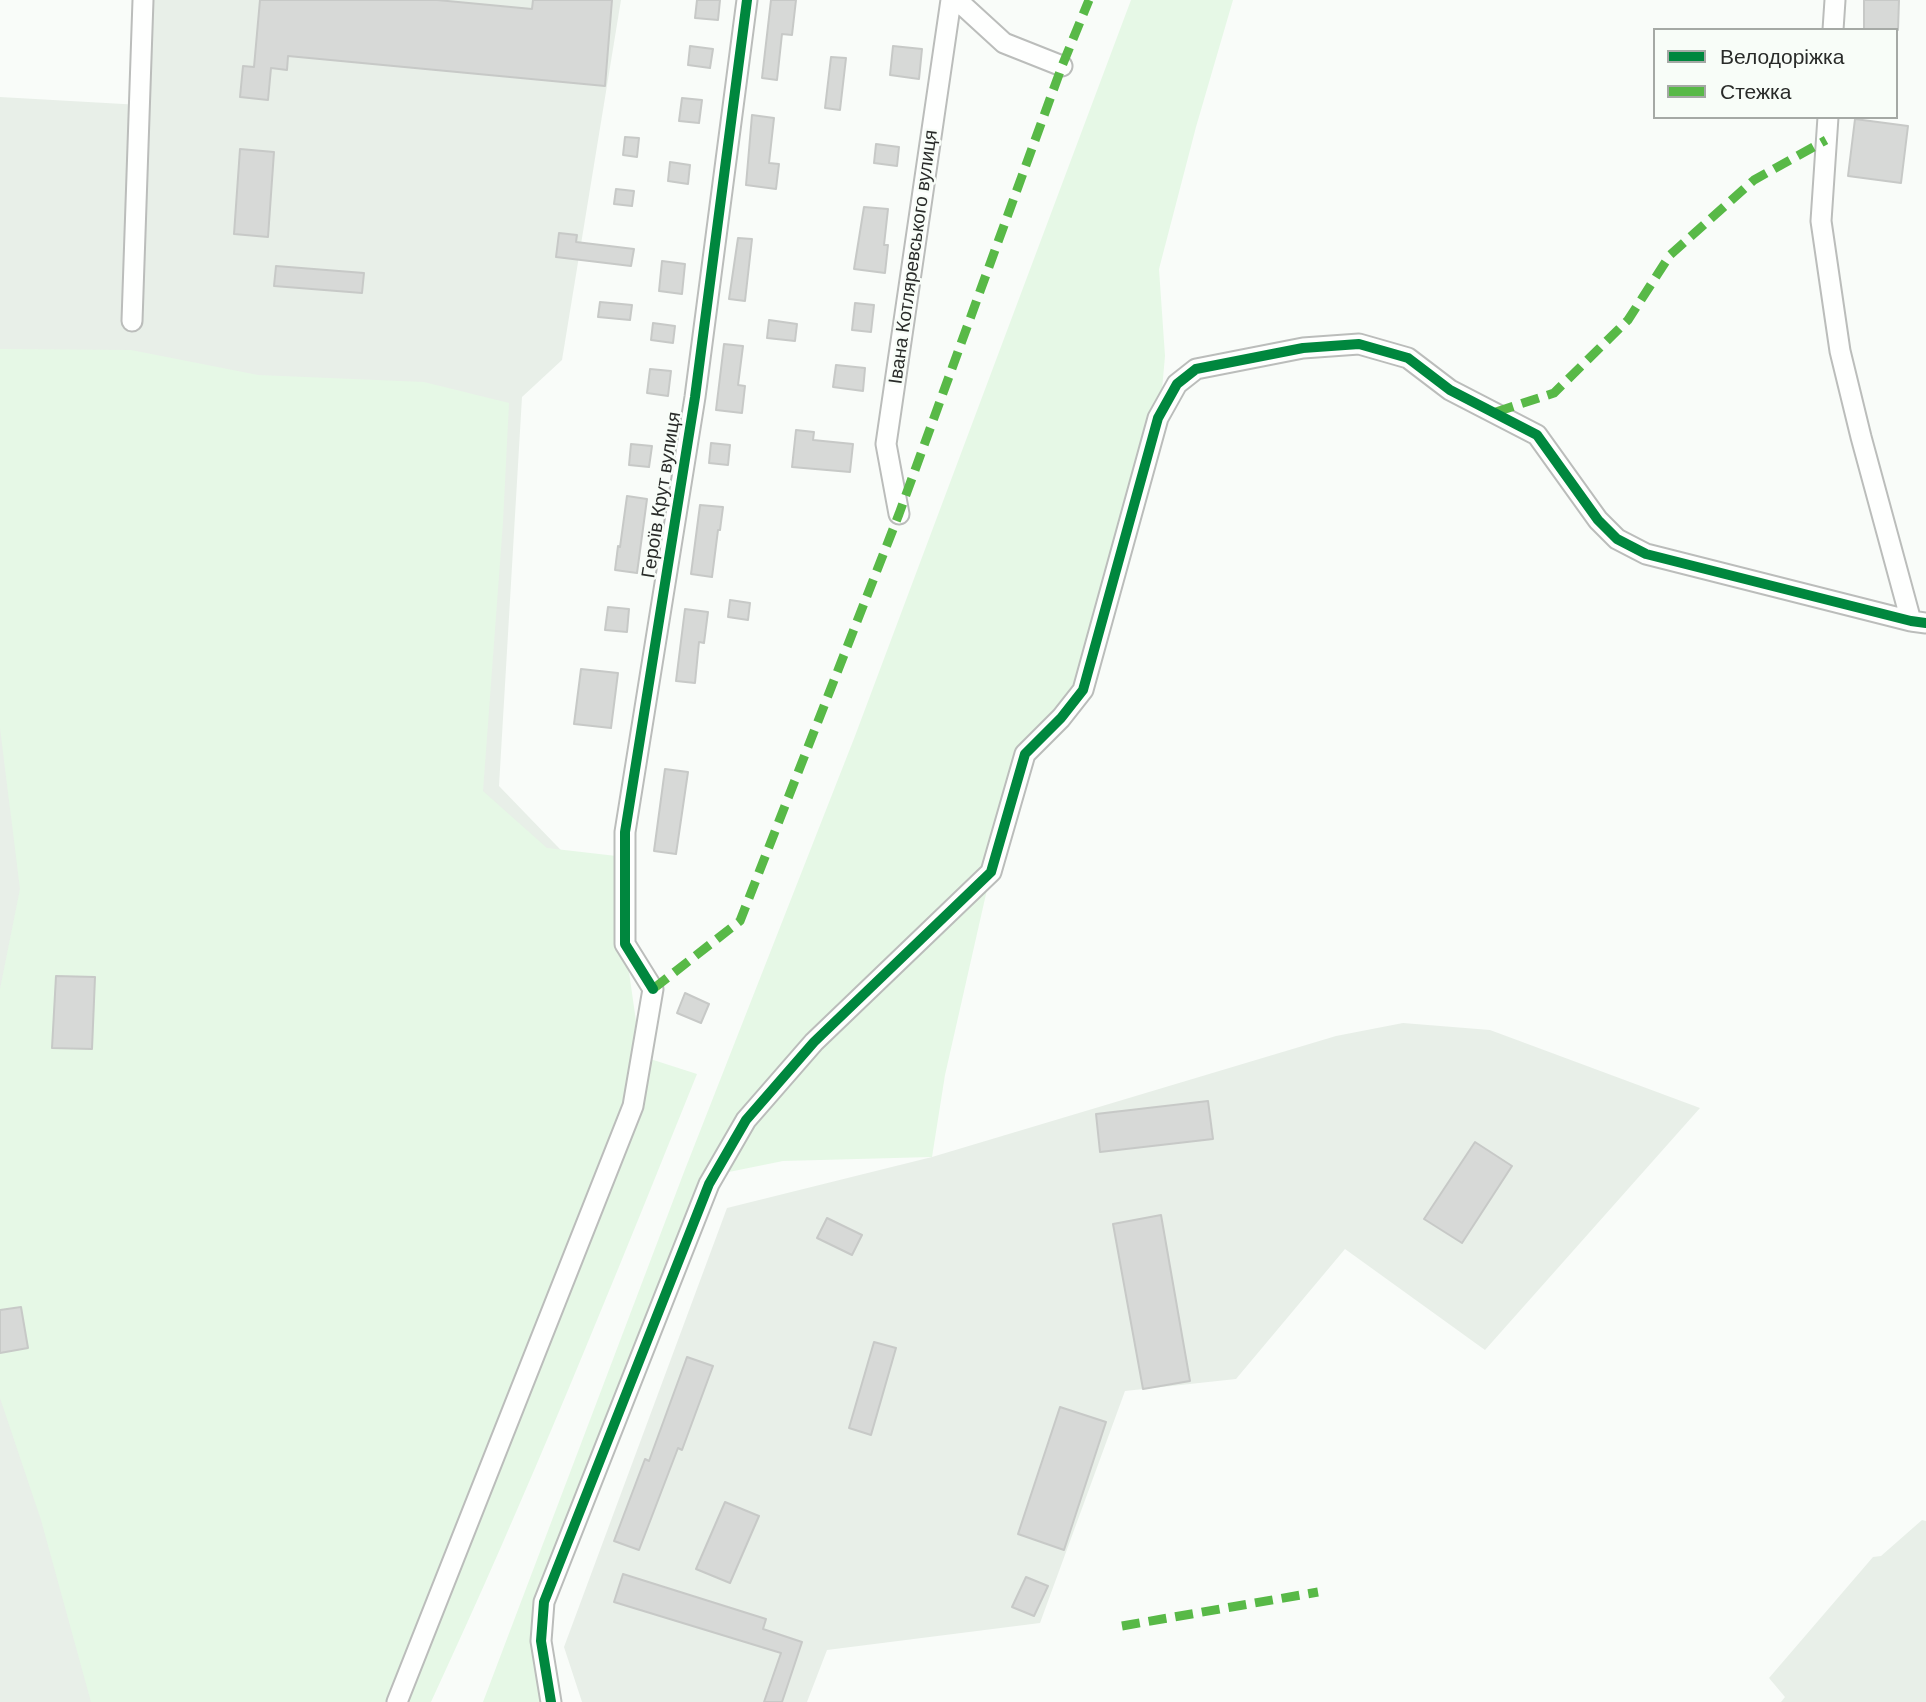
<!DOCTYPE html>
<html>
<head>
<meta charset="utf-8">
<style>
	body { margin:0 }
	#map { position:relative; width:1926px; height:1702px; overflow:hidden; background:#f9fcf9; font-family:Helvetica,sans-serif }
	canvas { display:block }
	.legend { position:absolute; left:1653px; top:28px; width:245px; height:91px; box-sizing:border-box; background:#f8fdf8; border:2px solid #a5a9a5; margin:0; padding:9px 12px; list-style:none; font-size:21px; color:#292b29 }
	.legend li { display:flex; align-items:center; gap:14px; height:35px }
	.legend b { width:35px; border:2px solid #a5a9a5 }
</style>
</head>
<body>
<div id="map">
<canvas width="1926" height="1702"></canvas>
<ul class="legend">
<li><b style="height:9px;background:#00873e"></b>Велодоріжка</li>
<li><b style="height:9px;background:#58b947"></b>Стежка</li>
</ul>
</div>
<script>
const c = document.querySelector('canvas').getContext('2d');
c.lineJoin = 'round';
function fillPath(path, color) {
  c.fillStyle = color;
  c.fill(path, 'evenodd');
}
function stroke(path, color, width, dash) {
  c.strokeStyle = color;
  c.lineWidth = width;
  c.lineCap = dash ? 'butt' : 'round';
  c.setLineDash(dash || []);
  c.stroke(path);
}
function write(font, color, halo, rows, align = 'center') {
  c.font = font + ' Helvetica,sans-serif';
  c.lineWidth = 5;
  c.setLineDash([]);
  c.textBaseline = 'middle';
  c.strokeStyle = halo;
  c.fillStyle = color;
  for (const [text, x, y, turn = 0] of rows) {
    c.save();
    c.translate(x, y);
    c.rotate((+turn || 0) * Math.PI / 180);
    c.textAlign = isNaN(turn) ? turn : align;
    if (halo) c.strokeText(text, 0, 0);
    c.fillText(text, 0, 0);
    c.restore();
  }
}
const built = new Path2D(`
	M 146,0 L 621,0 L 562,360 L 522,397 L 499,786 L 584,874 L 380,1702 L 0,1702 L 0,97 L 141,105 Z
	M 1403,1023 L 1490,1030 L 1700,1108 L 1485,1350 L 1345,1249 L 1236,1379 L 1125,1391 L 1040,1623 L 827,1650 L 807,1702 L 582,1702 L 564,1647 L 727,1208 L 932,1157 L 1336,1036 Z
	M 1922,1520 L 1926,1521 L 1926,1702 L 1781,1702 L 1785,1697 L 1769,1678 L 1873,1557 L 1881,1556 Z`);
const green = new Path2D(`
	M 1131,0 L 1233,0 L 1196,127 L 1159,269 L 1165,356 L 1161,401 L 1083,690 L 1024,750 L 991,872 L 945,1075 L 932,1157 L 783,1161 L 714,1175 L 544,1602 L 547,1702 L 483,1702 L 684,1172 L 855,736 Z
	M 0,349 L 131,350 L 258,375 L 424,382 L 509,403 L 503,522 L 483,791 L 547,848 L 625,857 L 625,944 L 641,1056 L 697,1074 C 612,1285 527,1496 431,1702 L 91,1702 L 41,1520 L 0,1398 L 0,989 L 20,889 L 0,728 Z`);
const building = new Path2D(`
	M 260,0 L 437,0 L 532,9 L 533,0 L 612,0 L 605,86 L 288,56 L 287,70 L 271,68 L 268,100 L 240,97 L 243,66 L 254,67 Z
	M 697,0 L 720,0 L 718,20 L 695,18 Z
	M 771,0 L 796,0 L 792,35 L 782,34 L 777,80 L 762,78 Z
	M 1864,0 L 1899,0 L 1898,30 L 1864,30 Z
	M 690,46 L 713,49 L 710,68 L 688,65 Z
	M 893,46 L 922,49 L 919,79 L 890,75 Z
	M 831,57 L 846,58 L 840,110 L 825,108 Z
	M 682,98 L 702,100 L 699,123 L 679,121 Z
	M 752,115 L 774,118 L 769,163 L 779,164 L 776,189 L 746,185 Z
	M 1855,119 L 1908,126 L 1901,183 L 1848,176 Z
	M 625,137 L 639,138 L 637,157 L 623,155 Z
	M 876,144 L 899,147 L 897,166 L 874,163 Z
	M 240,149 L 274,152 L 268,237 L 234,234 Z
	M 670,162 L 690,165 L 688,184 L 668,181 Z
	M 616,189 L 634,191 L 632,206 L 614,204 Z
	M 864,207 L 888,209 L 884,245 L 888,245 L 885,273 L 854,269 Z
	M 559,233 L 577,235 L 576,242 L 634,249 L 631,266 L 556,257 Z
	M 738,238 L 752,239 L 745,301 L 729,299 Z
	M 662,261 L 685,264 L 682,294 L 659,291 Z
	M 276,266 L 364,273 L 362,293 L 274,286 Z
	M 600,302 L 632,305 L 630,320 L 598,317 Z
	M 855,303 L 874,305 L 871,332 L 852,330 Z
	M 769,320 L 797,324 L 795,341 L 767,338 Z
	M 653,323 L 675,326 L 673,343 L 651,340 Z
	M 724,344 L 743,346 L 738,385 L 745,386 L 742,413 L 716,410 Z
	M 836,365 L 865,368 L 863,391 L 833,387 Z
	M 650,369 L 671,371 L 668,396 L 647,393 Z
	M 796,430 L 814,432 L 813,440 L 853,444 L 850,472 L 792,467 Z
	M 711,443 L 730,445 L 728,465 L 709,463 Z
	M 631,444 L 652,446 L 649,467 L 629,465 Z
	M 627,496 L 647,499 L 637,573 L 615,570 L 618,546 L 620,547 Z
	M 700,505 L 723,507 L 720,530 L 718,530 L 712,577 L 691,574 Z
	M 730,600 L 750,603 L 748,620 L 728,617 Z
	M 608,607 L 629,609 L 627,632 L 605,630 Z
	M 685,609 L 708,612 L 704,643 L 699,642 L 695,683 L 676,681 Z
	M 581,669 L 618,673 L 611,728 L 574,724 Z
	M 665,769 L 688,772 L 676,854 L 654,851 Z
	M 56,976 L 95,977 L 92,1049 L 52,1048 Z
	M 685,993 L 709,1004 L 701,1023 L 677,1013 Z
	M 1208,1101 L 1213,1139 L 1100,1152 L 1096,1114 Z
	M 1475,1142 L 1512,1166 L 1462,1243 L 1424,1219 Z
	M 1161,1215 L 1190,1381 L 1143,1389 L 1113,1224 Z
	M 827,1218 L 862,1235 L 852,1255 L 817,1238 Z
	M 21,1307 L 28,1348 L 0,1353 L 0,1310 Z
	M 874,1342 L 896,1348 L 871,1435 L 849,1428 Z
	M 687,1357 L 713,1366 L 682,1450 L 678,1448 L 639,1550 L 614,1541 L 645,1459 L 649,1461 Z
	M 1060,1407 L 1106,1422 L 1064,1550 L 1018,1534 Z
	M 725,1502 L 759,1516 L 730,1583 L 696,1569 Z
	M 623,1574 L 766,1619 L 763,1629 L 802,1642 L 782,1702 L 764,1702 L 781,1653 L 614,1602 Z
	M 1026,1577 L 1048,1586 L 1034,1616 L 1012,1607 Z`);
const minor = new Path2D(`
	M 957,0 L 1004,43 L 1062,66
	M 1833,30 L 1835,0
	M 1828,117 L 1821,221 L 1840,351 L 1861,437 L 1911,621
	M 132,321 L 143,0
	M 899,514 L 886,444 L 951,0
	M 397,1702 L 633,1106 L 653,989 L 625,944 L 625,832 L 695,397 L 747,0
	M 551,1702 L 541,1641 L 544,1602 L 709,1184 L 746,1120 L 814,1042 L 991,872 L 1025,754 L 1061,718 L 1083,690 L 1158,418 L 1177,384 L 1196,369 L 1303,348 L 1359,344 L 1408,358 L 1450,390 L 1537,435 L 1598,520 L 1617,539 L 1646,554 L 1911,621 L 1926,623`);
const quiet = new Path2D(`
	M 1496,412 L 1554,393 L 1628,320 L 1670,255 L 1754,180 L 1826,140
	M 653,989 L 740,921 L 899,514 L 1062,66 L 1089,0
	M 1122,1626 L 1318,1592`);
const cycleway = new Path2D(`
	M 653,989 L 625,944 L 625,832 L 695,397 L 747,0
	M 551,1702 L 541,1641 L 544,1602 L 709,1184 L 746,1120 L 814,1042 L 991,872 L 1025,754 L 1061,718 L 1083,690 L 1158,418 L 1177,384 L 1196,369 L 1303,348 L 1359,344 L 1408,358 L 1450,390 L 1537,435 L 1598,520 L 1617,539 L 1646,554 L 1911,621 L 1926,623`);
const streetNames = [
	["Івана Котляревського вулиця",914,257,-82],
	["Героїв Крут вулиця",662,495,-81]
];
fillPath(built, '#e8efe8');
fillPath(green, '#e6f8e6');
fillPath(building, '#d7d9d7');
stroke(building, '#c7c9c7', 2);
stroke(minor, '#bbbdbb', 23);
stroke(minor, '#fefffe', 19);
stroke(quiet, '#58b947', 9, [18, 9]);
stroke(cycleway, '#00873e', 10);
write('19px', '#292b29', '#f8fdf8', streetNames);
</script>
</body>
</html>
